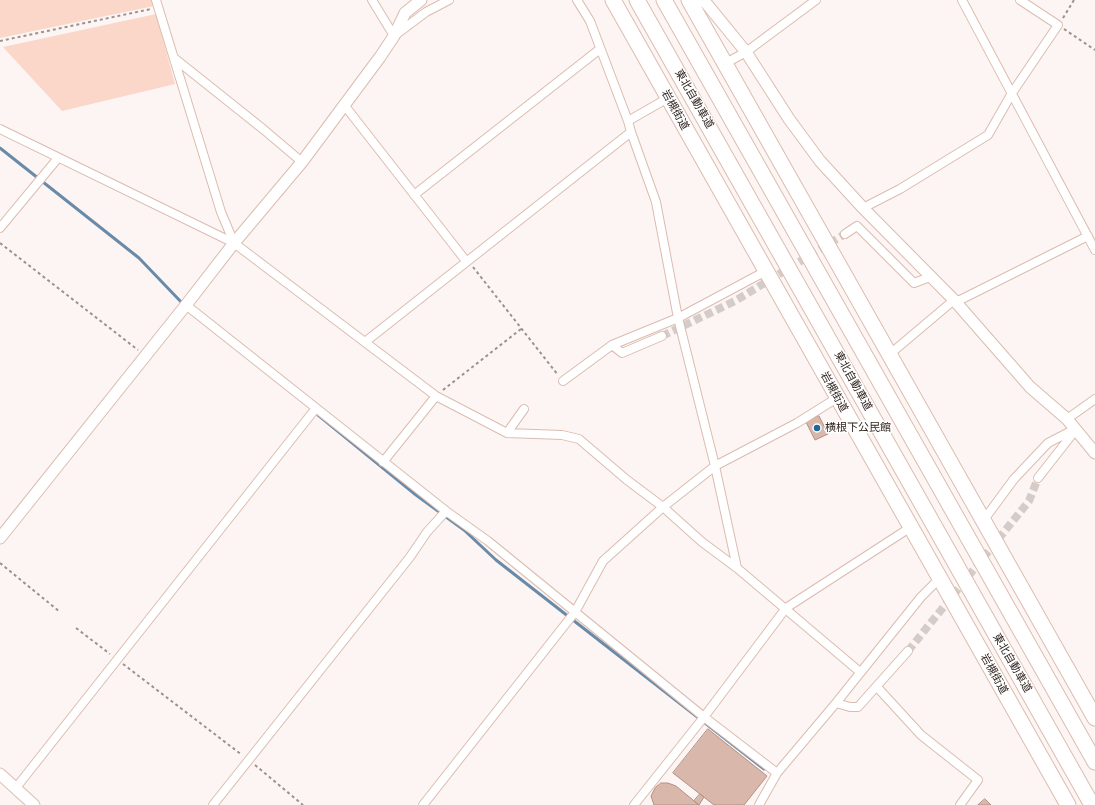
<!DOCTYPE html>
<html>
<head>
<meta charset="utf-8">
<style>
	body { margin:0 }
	canvas { display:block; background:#fcf5f3 }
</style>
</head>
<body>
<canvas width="1095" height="805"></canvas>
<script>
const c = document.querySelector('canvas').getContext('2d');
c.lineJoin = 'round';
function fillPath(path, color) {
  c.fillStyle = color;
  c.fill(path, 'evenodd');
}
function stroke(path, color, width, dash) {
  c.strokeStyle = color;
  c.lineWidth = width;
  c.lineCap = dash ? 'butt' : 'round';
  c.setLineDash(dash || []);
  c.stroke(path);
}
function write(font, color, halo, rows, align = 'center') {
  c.font = font + ' Figtree,"Noto Sans JP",sans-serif';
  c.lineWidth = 3;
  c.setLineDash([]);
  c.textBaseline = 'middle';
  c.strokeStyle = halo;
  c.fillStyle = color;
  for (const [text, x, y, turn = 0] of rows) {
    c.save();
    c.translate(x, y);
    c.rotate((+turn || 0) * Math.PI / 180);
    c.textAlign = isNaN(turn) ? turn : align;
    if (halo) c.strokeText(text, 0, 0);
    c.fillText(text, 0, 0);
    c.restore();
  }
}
const green = new Path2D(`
	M 0,0 L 153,0 L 154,6 L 0,38 Z
	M 156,14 L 175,84 L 62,111 L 3,47 Z`);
const stream = new Path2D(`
	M 0,148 L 139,258 L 184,305
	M 318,415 L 416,495 L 464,530 L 496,560 L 764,769`);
const building = new Path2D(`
	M 819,416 L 828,434 L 815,440 L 806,422 Z
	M 708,729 L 767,776 L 744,805 L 714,805 L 673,773 Z
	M 661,783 L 668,783 L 676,786 L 699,805 L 654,805 L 651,796 L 655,788 Z
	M 700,794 L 704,797 L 699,805 L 694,801 Z
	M 985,799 L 991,805 L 978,805 Z`);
const streetTunnel = new Path2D(`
	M 662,336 L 735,301 L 845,234
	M 908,651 L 1029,501 L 1038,478`);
const path = new Path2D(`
	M 1063,18 L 1074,0
	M 1064,29 L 1095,50
	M 0,41 L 151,9
	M 0,243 L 138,350
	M 473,267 L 558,375
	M 443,390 L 521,329
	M 0,563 L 60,612
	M 76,628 L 110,654
	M 123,664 L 242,755
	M 255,765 L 303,805`);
const street = new Path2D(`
	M 156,0 L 221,212 L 234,243
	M 372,0 L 394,36 L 426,12 L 449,0
	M 577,0 L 590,21 L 628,121 L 631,132 L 656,202 L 678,318 L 715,466 L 737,568
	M 962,0 L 1095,250
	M 174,58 L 263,129 L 302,162
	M 726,63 L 746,52 L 816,0
	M 345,106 L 466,261
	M 628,121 L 668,98
	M 0,129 L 234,243 L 436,396 L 507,433 L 562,435 L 579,439 L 627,480 L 663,507 L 702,542 L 737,568 L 860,672
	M 414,195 L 600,49
	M 863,208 L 900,189 L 988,135 L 1012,93 L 1058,25 L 1020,0
	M 0,228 L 58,158
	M 845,234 L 857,226 L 914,283 L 930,277
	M 186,305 L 446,511 L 488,541 L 704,717 L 777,773
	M 365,342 L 631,132
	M 612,345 L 622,353 L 662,336
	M 890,354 L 954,300 L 960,300 L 1088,236
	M 563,381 L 612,345 L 678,318 L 766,271
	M 1067,419 L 1095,399
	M 507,433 L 524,409
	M 383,462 L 436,396
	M 1038,478 L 1074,432
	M 983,521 L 1014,479 L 1048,443 L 1075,429
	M 877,687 L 921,735 L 978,780 L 960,805
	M 836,703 L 850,707 L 858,707 L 908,651
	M 15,789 L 316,408
	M 213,805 L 410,557 L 427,532 L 446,511
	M 423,805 L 575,612 L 603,561 L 663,507 L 715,466 L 797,423 L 837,398
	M 634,805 L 704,717 L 786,608 L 911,527
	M 759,805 L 777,773 L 836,703 L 921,597 L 940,578`);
const secondary = new Path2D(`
	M 701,0 L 706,3 L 746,52 L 789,119 L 820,161 L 863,208 L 954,300 L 1030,387 L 1067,419 L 1095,453
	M 0,538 L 186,305 L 234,243 L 302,162 L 380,57 L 394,36 L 405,13 L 421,0
	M 0,774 L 34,805`);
const highway = new Path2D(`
	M 613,0 L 1068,805
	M 637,0 L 1092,805
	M 664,0 L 1095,762
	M 689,0 L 1095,718`);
const markers = [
	[817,428,4,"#1d689b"]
];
const streetNames = [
	["東北自動車道",694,99,60],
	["岩槻街道",675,110,61],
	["東北自動車道",853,381,61],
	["岩槻街道",834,392,61],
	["東北自動車道",1012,663,60],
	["岩槻街道",994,674,61]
];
const poiNames = [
	["横根下公民館",825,428]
];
fillPath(green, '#fad7c9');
stroke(stream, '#698ba9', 3);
fillPath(building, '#d9b8ab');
stroke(building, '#b09184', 1);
stroke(streetTunnel, '#d4ccc9', 8, [8, 4]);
stroke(street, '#dcbcaf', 10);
stroke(secondary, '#dcbcaf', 13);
stroke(highway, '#dcbcaf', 17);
stroke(path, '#9b928f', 2, [3, 3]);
stroke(street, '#fff', 8);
stroke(secondary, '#fff', 11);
stroke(highway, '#fff', 15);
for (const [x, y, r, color] of markers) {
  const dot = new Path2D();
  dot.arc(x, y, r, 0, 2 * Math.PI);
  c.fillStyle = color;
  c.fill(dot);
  stroke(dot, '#fff', 1.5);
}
write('11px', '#322621', '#fff', streetNames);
write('11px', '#322621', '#fff', poiNames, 'left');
</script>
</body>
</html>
